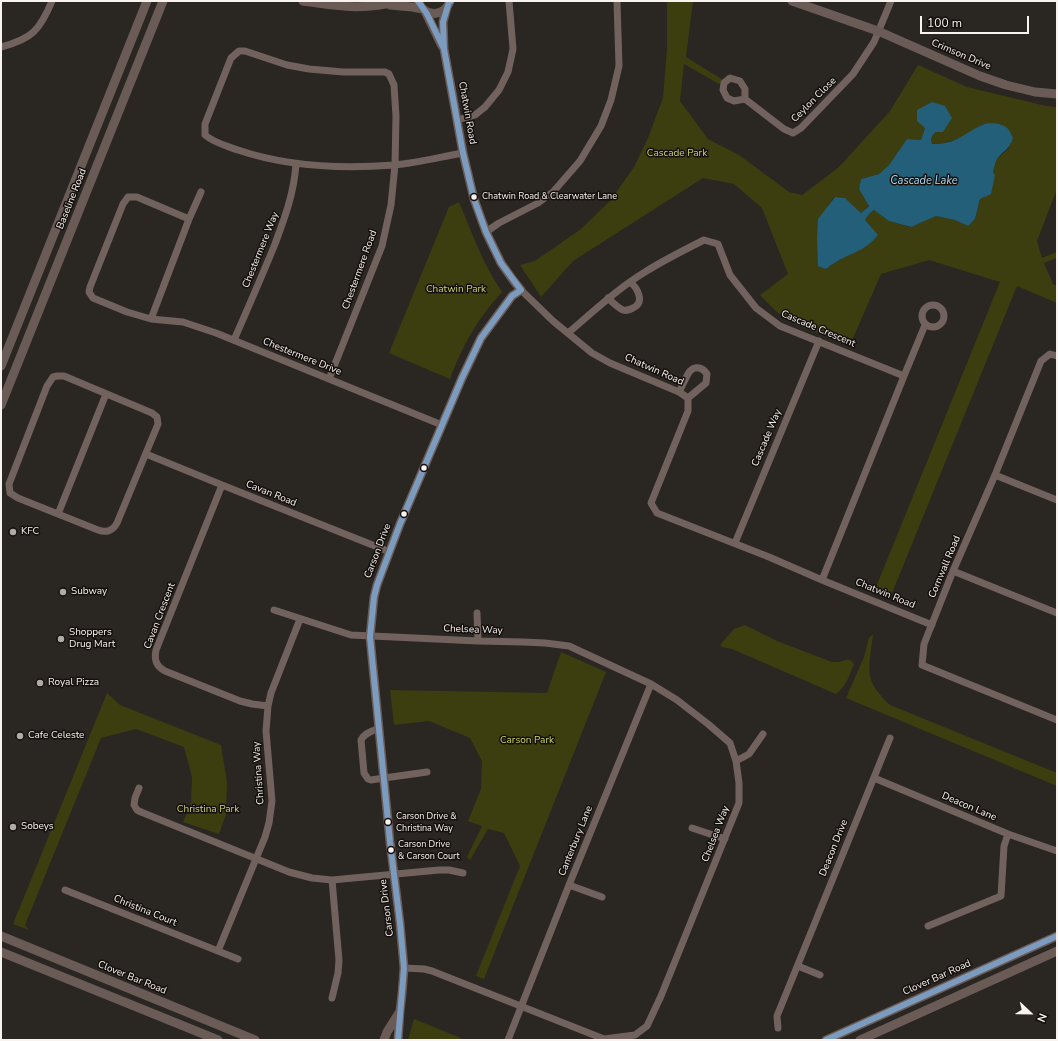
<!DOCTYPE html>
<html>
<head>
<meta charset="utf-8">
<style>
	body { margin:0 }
	#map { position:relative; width:1058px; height:1041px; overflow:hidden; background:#2a2622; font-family:"Nunito Sans",sans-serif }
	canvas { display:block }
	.frame { position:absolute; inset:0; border:2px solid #f9f3ef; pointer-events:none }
	.north { position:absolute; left:1010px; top:993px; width:40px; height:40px; -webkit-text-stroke:3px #130f0c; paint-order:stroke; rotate:112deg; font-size:11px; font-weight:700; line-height:16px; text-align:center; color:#f9f3ef }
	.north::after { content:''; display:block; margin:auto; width:14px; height:18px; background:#f9f3ef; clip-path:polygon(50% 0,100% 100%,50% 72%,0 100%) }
	.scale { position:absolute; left:920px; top:16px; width:109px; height:18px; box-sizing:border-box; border:2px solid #f9f3ef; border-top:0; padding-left:5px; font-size:12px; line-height:14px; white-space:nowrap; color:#f9f3ef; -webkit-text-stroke:3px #130f0c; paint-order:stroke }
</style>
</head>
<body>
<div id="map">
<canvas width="1058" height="1041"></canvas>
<div class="frame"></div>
<div class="north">N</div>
<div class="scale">100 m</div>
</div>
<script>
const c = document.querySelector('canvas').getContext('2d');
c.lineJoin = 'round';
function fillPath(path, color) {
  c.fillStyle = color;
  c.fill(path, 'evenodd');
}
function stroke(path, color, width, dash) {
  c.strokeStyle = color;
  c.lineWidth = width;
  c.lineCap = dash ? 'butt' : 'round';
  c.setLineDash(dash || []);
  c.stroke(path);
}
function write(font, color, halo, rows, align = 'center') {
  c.font = font + ' "Nunito Sans",sans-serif';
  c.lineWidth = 3;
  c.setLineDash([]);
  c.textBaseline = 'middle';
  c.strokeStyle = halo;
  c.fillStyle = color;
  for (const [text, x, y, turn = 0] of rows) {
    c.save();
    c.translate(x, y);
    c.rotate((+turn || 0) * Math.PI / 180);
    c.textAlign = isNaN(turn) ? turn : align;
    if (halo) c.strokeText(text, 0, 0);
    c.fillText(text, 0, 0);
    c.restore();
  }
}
const green = new Path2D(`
	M 667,1 L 693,1 L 686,57 L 723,80 L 719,84 L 684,64 L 680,101 L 708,139 L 739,155 L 789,192 L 802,195 L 838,168 L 890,111 L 918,65 L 967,87 L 1046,106 L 1057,107 L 1057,189 L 1037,241 L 1042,258 L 1057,252 L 1057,258 L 1044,263 L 1053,284 L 1057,286 L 1057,303 L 1017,286 L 890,598 L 874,592 L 1000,282 L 929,260 L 881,274 L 850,345 L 797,325 L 777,312 L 760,295 L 788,274 L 762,208 L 734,184 L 703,178 L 573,261 L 541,297 L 520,265 L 535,261 L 581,229 L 610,201 L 634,167 L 648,138 L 663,98 L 667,49 ZM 983,124 L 1009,148 L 998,158 L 994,165 L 993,172 L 980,199 L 975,219 L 968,226 L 955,220 L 936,216 L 910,227 L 889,221 L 875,210 L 869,214 L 865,220 L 877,235 L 826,269 L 828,206 L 834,197 L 845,198 L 861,213 L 869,205 L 859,189 L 861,179 L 879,174 L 889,165 L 907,139 L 921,140 L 925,128 L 936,132 C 932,135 930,139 932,144 C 951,144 967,135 983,124 Z
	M 459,202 C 472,233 483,264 502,292 C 478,318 462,346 450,379 L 389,353 L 449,207 Z
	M 745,625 L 777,641 L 832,662 C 834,662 837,662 839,662 C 846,661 848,656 854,664 C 850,675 846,686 836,694 L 732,649 L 722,647 L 720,645 L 734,629 Z
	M 873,634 C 872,647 868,662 870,676 C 872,687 882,697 890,705 L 1057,773 L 1057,786 L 846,698 L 864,657 L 869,638 Z
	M 561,652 L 606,672 L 484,979 L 476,976 L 520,866 L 504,833 L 488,829 L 470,860 L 467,857 L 482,826 L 468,821 L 481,789 L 482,761 L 470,738 L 429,721 L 394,725 L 390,690 L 547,693 Z
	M 107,693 L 120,705 L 221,745 L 227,782 L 226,814 L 219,834 L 183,822 L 191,804 L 192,777 L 184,747 L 136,729 L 101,738 L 25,925 L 29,930 L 13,924 Z
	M 414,1019 L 461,1038 L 460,1040 L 408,1040 Z`);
const water = new Path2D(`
	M 932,102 L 945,106 L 952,118 L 943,132 L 936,132 C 932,135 930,139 932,144 C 941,144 949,143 957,139 C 965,135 973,129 982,125 C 987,122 1001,123 1006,127 C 1010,130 1011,134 1013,138 C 1009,150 1004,150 997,159 C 995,163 994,167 993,172 L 995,175 L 991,194 L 980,199 L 975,219 L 968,226 L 955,220 L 936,216 L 911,227 L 889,221 L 874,210 L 869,214 L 865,220 L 878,235 C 866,249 858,251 843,258 C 837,261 831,265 826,269 L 818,266 L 817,238 L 818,219 L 835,197 L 845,198 L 861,213 L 869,206 L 859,189 L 861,179 L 879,174 L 889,165 L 907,139 L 921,140 L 925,128 L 917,121 L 917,110 Z`);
const street = new Path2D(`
	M 1,47 C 32,39 40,30 52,1
	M 730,78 L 740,81 L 745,89 L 745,99 L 734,101 L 727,98 L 723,90 L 724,83 Z
	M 745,99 L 784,129 L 793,133 L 801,128 L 853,74 L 874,42 L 891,1
	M 457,120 L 475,115 L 485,107 L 499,90 L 508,72 L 513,49 L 509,1
	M 189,219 L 137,197 L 128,197 L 123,204 L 90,287 L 89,292 L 93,298 L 127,312 L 151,319 L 183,322 L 216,333 L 442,425
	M 486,232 L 499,223 L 538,203 L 553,192 L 580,161 L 601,126 L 611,100 L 619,66 L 617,1
	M 521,290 L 553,321 L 592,353 L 610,363 L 679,392 L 688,398 L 688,411 L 651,503 L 657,513 L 769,557 L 822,580 L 932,625
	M 608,298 C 612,302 618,308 623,310 C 627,311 629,310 633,308 C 645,303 638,288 630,282
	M922 316a11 11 0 1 1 22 0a11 11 0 1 1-22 0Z
	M 151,319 L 189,219 L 201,192
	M 568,333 C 593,312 617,289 645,272 C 664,260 684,250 704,240 L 718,244 L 730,275 L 756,308 L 780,326 L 904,376 L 822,580
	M 234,340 C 248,308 262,276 275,244 C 285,217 294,193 296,164
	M 1057,356 L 1050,354 L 1041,361 L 995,475 L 953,571 L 924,644 L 922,665 L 1057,720
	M 57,376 L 64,376 L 152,413 L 157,417 L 158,424 L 117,523 C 113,531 106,533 98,530 L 18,498 L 10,493 L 9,484 L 47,386 L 53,377 Z
	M 904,376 L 925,325
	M 329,379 L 382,246 L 391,205 L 395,165 L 396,116 L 394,85 L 389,74 L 385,72 L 343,72 L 309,69 L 287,65 L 245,51 L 239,51 L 231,58 L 205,124 L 205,135 C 214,143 227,146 238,150 C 288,167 342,169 394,165 C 418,163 440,157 463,153
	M 679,392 C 682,387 686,376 690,371 C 696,365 703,368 707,374 L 706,383 L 688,398
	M 146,454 L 222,485 L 390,552
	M 995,475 L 1057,500
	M 222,485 L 156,650 C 154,660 156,666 165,671 L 240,701 L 252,704 L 268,706
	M 58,514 L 106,394
	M 735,543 L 819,341
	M 953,571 L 1057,613
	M 274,610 L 351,635 L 478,641 L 523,642 L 545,643 L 569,646 L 651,684 L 677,700 L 708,724 L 730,743 L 736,761 L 739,783 L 739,803 L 661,996 L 647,1026 L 635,1035 L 604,1039 L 432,971 L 424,969 L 404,968
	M 477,613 L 478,641
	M 379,728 C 373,731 364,733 361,740 L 364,773 L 368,779 L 371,780 L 384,778 L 427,772
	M 736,761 L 749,754 L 763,734
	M 874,778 L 1008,834 L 1057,851
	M 139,788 L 135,798 L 134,805 L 137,810 L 141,812 L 289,872 L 312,878 L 332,880 L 439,870 L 449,870 L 463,873
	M 692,828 L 725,839
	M 332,880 L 339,960 L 338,973 L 332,998
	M 569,885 L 602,897
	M 65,890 L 238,959
	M 928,926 L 1001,896 L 1004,846 L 1008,834
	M 218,951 L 265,837 L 269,823 L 272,801 L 266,731 L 268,706 L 271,693 L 300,619
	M 798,966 L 820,975
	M 778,1028 L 777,1016 L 890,738
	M 508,1040 L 569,885 L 651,684`);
const secondary = new Path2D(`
	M 303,1 C 338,6 364,11 398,1
	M 418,1 C 424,17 444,18 450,1
	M 792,1 L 878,31 L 980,76 L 1006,85 L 1035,92 L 1057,94
	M 390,5 L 412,7 L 423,9
	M 425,11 L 442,46
	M 1,366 L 147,1
	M 1,405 L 163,1
	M 1,936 L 106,979 L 255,1040
	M 1,952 L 218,1040
	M 384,1040 L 387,1032 L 399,1013
	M 398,1040 L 400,1011 L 402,994 L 404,968 L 400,923 L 390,842 L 370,637 L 374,597 L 377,585 L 400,524 L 462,378 L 481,338 L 512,296 L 521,290 L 513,280 L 501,263 L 486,232 L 474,199 L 463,153 L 444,49 L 443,22 L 447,7
	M 826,1040 L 1057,936
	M 860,1040 L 1057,951`);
const bus1 = new Path2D(`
	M 418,1 L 427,14 L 444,49
	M 398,1040 L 404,968 L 400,923 L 390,842 L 370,637 L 374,597 L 377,585 L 400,524 L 462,378 L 481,338 L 512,296 L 521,290 L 501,263 L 486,232 L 474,199 L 463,153 L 444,49 L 443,22 L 449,2 L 451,1
	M 826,1040 L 1057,936`);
const markers = [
	[474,197,3.5,"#f9f3ef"],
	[424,468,3.5,"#f9f3ef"],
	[404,514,3.5,"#f9f3ef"],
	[13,532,4,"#b1aba7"],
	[63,592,4,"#b1aba7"],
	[61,639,4,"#b1aba7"],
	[40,683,4,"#b1aba7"],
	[20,736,4,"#b1aba7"],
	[388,822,3.5,"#f9f3ef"],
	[13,827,4,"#b1aba7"],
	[391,850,3.5,"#f9f3ef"]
];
const busNames = [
	["Chatwin Road & Clearwater Lane",482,197],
	["Carson Drive &",396,817],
	["Christina Way",396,829],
	["Carson Drive",398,845],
	["& Carson Court",398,857]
];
const streetNames = [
	["Crimson Drive",961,55,23],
	["Ceylon Close",814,100,-45],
	["Chatwin Road",467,113,80],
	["Baseline Road",72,199,-68],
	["Chestermere Way",261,250,-68],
	["Chestermere Road",360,270,-70],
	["Cascade Crescent",818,329,23],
	["Chestermere Drive",302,357,22],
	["Chatwin Road",654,370,24],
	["Cascade Way",767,438,-67],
	["Cavan Road",271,494,22],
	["Carson Drive",378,551,-69],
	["Cornwall Road",945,567,-67],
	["Chatwin Road",885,594,22],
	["Cavan Crescent",160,616,-69],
	["Chelsea Way",473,630,2],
	["Christina Way",259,773,-94],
	["Deacon Lane",969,807,23],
	["Chelsea Way",716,834,-69],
	["Canterbury Lane",576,841,-68],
	["Deacon Drive",834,848,-68],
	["Carson Drive",387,908,-97],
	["Christina Court",145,911,22],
	["Clover Bar Road",132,978,22],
	["Clover Bar Road",937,978,-24]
];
const parkNames = [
	["Cascade Park",677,154],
	["Chatwin Park",456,290],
	["Carson Park",527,741],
	["Christina Park",208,810]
];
const poiNames = [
	["KFC",21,532],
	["Subway",71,592],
	["Shoppers",69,633],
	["Drug Mart",69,645],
	["Royal Pizza",48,683],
	["Cafe Celeste",28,736],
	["Sobeys",21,827]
];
const waterNames = [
	["Cascade Lake",924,181]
];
fillPath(green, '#3c3e0f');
fillPath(water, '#235f79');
stroke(street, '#72625e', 7);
stroke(secondary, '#6b5b56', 9);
stroke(bus1, '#7b9bbf', 6);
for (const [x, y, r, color] of markers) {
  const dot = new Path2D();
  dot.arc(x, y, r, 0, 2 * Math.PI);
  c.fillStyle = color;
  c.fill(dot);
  stroke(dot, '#130f0c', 1.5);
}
write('9px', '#f9f3ef', '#130f0c', busNames, 'left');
write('10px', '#f9f3ef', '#130f0c', streetNames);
write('10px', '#cfd66c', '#130f0c', parkNames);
write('10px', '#f9f3ef', '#130f0c', poiNames, 'left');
write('italic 11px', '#b5def3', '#130f0c', waterNames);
</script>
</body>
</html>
